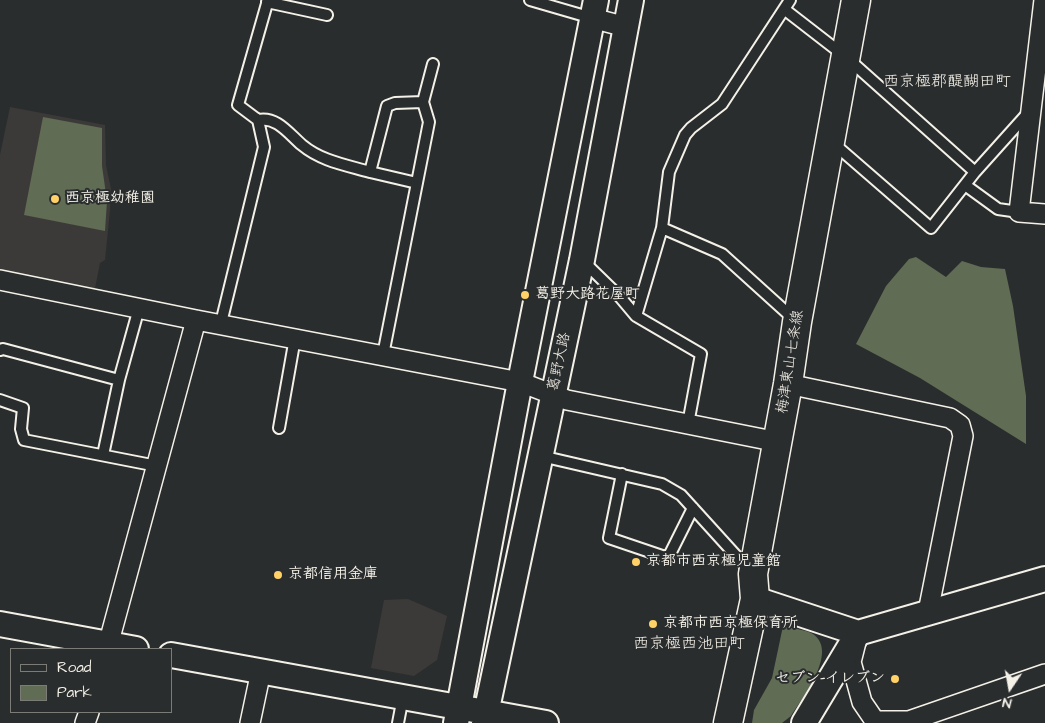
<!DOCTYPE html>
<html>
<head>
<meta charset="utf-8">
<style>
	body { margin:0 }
	#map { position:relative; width:1045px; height:723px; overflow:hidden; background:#2a2d2e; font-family:"Architects Daughter",sans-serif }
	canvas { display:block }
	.legend { position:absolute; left:10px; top:648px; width:162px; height:65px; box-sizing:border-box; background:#2a2d2e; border:1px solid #7b7b78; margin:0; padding:6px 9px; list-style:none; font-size:15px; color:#f4f1e8 }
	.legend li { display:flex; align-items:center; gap:10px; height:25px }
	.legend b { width:25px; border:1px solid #7b7b78 }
	.north { position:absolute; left:985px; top:663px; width:50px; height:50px; -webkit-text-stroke:4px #2a2d2e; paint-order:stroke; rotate:192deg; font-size:14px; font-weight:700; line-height:20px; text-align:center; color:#f4f1e8 }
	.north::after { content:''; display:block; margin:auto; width:18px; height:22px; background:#f4f1e8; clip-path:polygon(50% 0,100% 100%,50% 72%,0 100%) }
</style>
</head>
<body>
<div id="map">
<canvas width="1045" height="723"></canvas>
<ul class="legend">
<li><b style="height:6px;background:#2a2d2e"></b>Road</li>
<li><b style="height:14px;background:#606c54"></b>Park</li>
</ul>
<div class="north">N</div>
</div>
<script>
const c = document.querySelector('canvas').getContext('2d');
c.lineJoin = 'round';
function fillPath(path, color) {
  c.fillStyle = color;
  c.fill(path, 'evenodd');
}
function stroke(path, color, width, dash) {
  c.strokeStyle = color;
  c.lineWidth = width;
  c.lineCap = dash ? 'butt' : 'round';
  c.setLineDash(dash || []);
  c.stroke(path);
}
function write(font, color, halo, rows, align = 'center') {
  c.font = font + ' "Architects Daughter","Klee One",sans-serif';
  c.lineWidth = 4;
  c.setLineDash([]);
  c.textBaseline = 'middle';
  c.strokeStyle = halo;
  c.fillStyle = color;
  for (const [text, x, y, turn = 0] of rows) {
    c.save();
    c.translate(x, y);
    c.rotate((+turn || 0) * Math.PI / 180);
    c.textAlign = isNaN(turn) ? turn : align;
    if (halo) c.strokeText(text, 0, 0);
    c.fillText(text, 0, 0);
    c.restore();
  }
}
const built = new Path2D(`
	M 10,107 L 105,125 L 106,165 L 111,189 L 110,210 L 105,260 L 100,263 L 94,293 L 0,274 L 0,155 Z
	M 408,599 L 447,616 L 437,660 L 414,676 L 371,668 L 384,600 Z`);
const green = new Path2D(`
	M 43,117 L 102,128 L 102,166 L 107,201 L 105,231 L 24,215 Z
	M 916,257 L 946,277 L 962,261 L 981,267 L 1005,269 L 1013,306 L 1026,396 L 1026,444 L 920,378 L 856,344 L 886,286 L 909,259 Z
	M 783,626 C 790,628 807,630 813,634 C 839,652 802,698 791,716 L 782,723 L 752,723 L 754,710 L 772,678 Z`);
const service = new Path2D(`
	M 530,0 L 592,18
	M 267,2 L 327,15
	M 784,9 L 846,57 L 975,172
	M 258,120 C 277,116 289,134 302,145 C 321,161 346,165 370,172
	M 833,143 L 931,228 L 975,172 L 1028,113
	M 417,183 L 370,172 L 387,106 L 395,103 L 423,102
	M 965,185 L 998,209 L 1019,212
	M 662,228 L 669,172 L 685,135 L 691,128 L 722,104 L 790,0
	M 583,261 L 620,297 L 636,316 L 662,228 L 722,254 L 795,320
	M 636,316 L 701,354 L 688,424
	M 221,323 L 264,147 L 258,120 L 238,105 L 268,0
	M 0,350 L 3,349 L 119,380
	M 383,355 L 429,122 L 423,102 L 433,64
	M 0,400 L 23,408 L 21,429 L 24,440 L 157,466
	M 279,428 L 295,338
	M 103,455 L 119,380 L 139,308
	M 541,456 L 662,484 L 681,495 L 750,571
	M 622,474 L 609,538 L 668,558 L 693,508
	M 398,723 L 403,697`);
const minor = new Path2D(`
	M 1044,0 L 1019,212 L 1045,214
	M 592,18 L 626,27
	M 0,280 L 196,320 L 520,382 L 567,400 L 778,442
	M 788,384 L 950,418 L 960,425 L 963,436 L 928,612
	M 856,642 L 851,662 L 862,702 L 875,721 L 909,721 L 1045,674
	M 107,649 L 196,320
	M 85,723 L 89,712
	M 250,723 L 261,671`);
const tertiary = new Path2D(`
	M 755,599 L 858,633 L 1045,579
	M 0,624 L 136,649
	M 171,655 L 546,723
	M 456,723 L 520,382 L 596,0
	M 484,723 L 582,260 L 631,0
	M 804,723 L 858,633`);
const secondary = new Path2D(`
	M 728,723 L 755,599 L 753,574 L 788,384 L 797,322 L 856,0`);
const markers = [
	[55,199,5,"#ffd166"],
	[525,295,5,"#ffd166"],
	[636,562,5,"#ffd166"],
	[278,575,5,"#ffd166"],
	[653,624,5,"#ffd166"],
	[895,679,5,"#ffd166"]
];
const poiNames = [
	["西京極幼稚園",65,199],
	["葛野大路花屋町",535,295],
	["京都市西京極児童館",646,562],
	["京都信用金庫",288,575],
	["京都市西京極保育所",663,624],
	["セブン-イレブン",885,679,"right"]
];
const streetNames = [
	["葛野大路",560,362,-78],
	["梅津東山七条線",791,362,-81]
];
const neighbourhoodNames = [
	["西京極郡醍醐田町",947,83],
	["西京極西池田町",689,645]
];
fillPath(built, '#3c3a38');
fillPath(green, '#606c54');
stroke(service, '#f4f1e8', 14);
stroke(minor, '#f4f1e8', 22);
stroke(tertiary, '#f4f1e8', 28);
stroke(secondary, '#f4f1e8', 31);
stroke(service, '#2a2d2e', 10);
stroke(minor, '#2a2d2e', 19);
stroke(tertiary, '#2a2d2e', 24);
stroke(secondary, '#2a2d2e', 28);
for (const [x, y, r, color] of markers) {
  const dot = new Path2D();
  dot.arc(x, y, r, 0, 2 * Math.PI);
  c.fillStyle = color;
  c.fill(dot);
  stroke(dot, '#2a2d2e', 2);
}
write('bold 15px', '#f4f1e8', '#2a2d2e', poiNames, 'left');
write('15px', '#f4f1e8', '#2a2d2e', streetNames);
write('16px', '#f4f1e8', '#2a2d2e', neighbourhoodNames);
</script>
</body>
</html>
